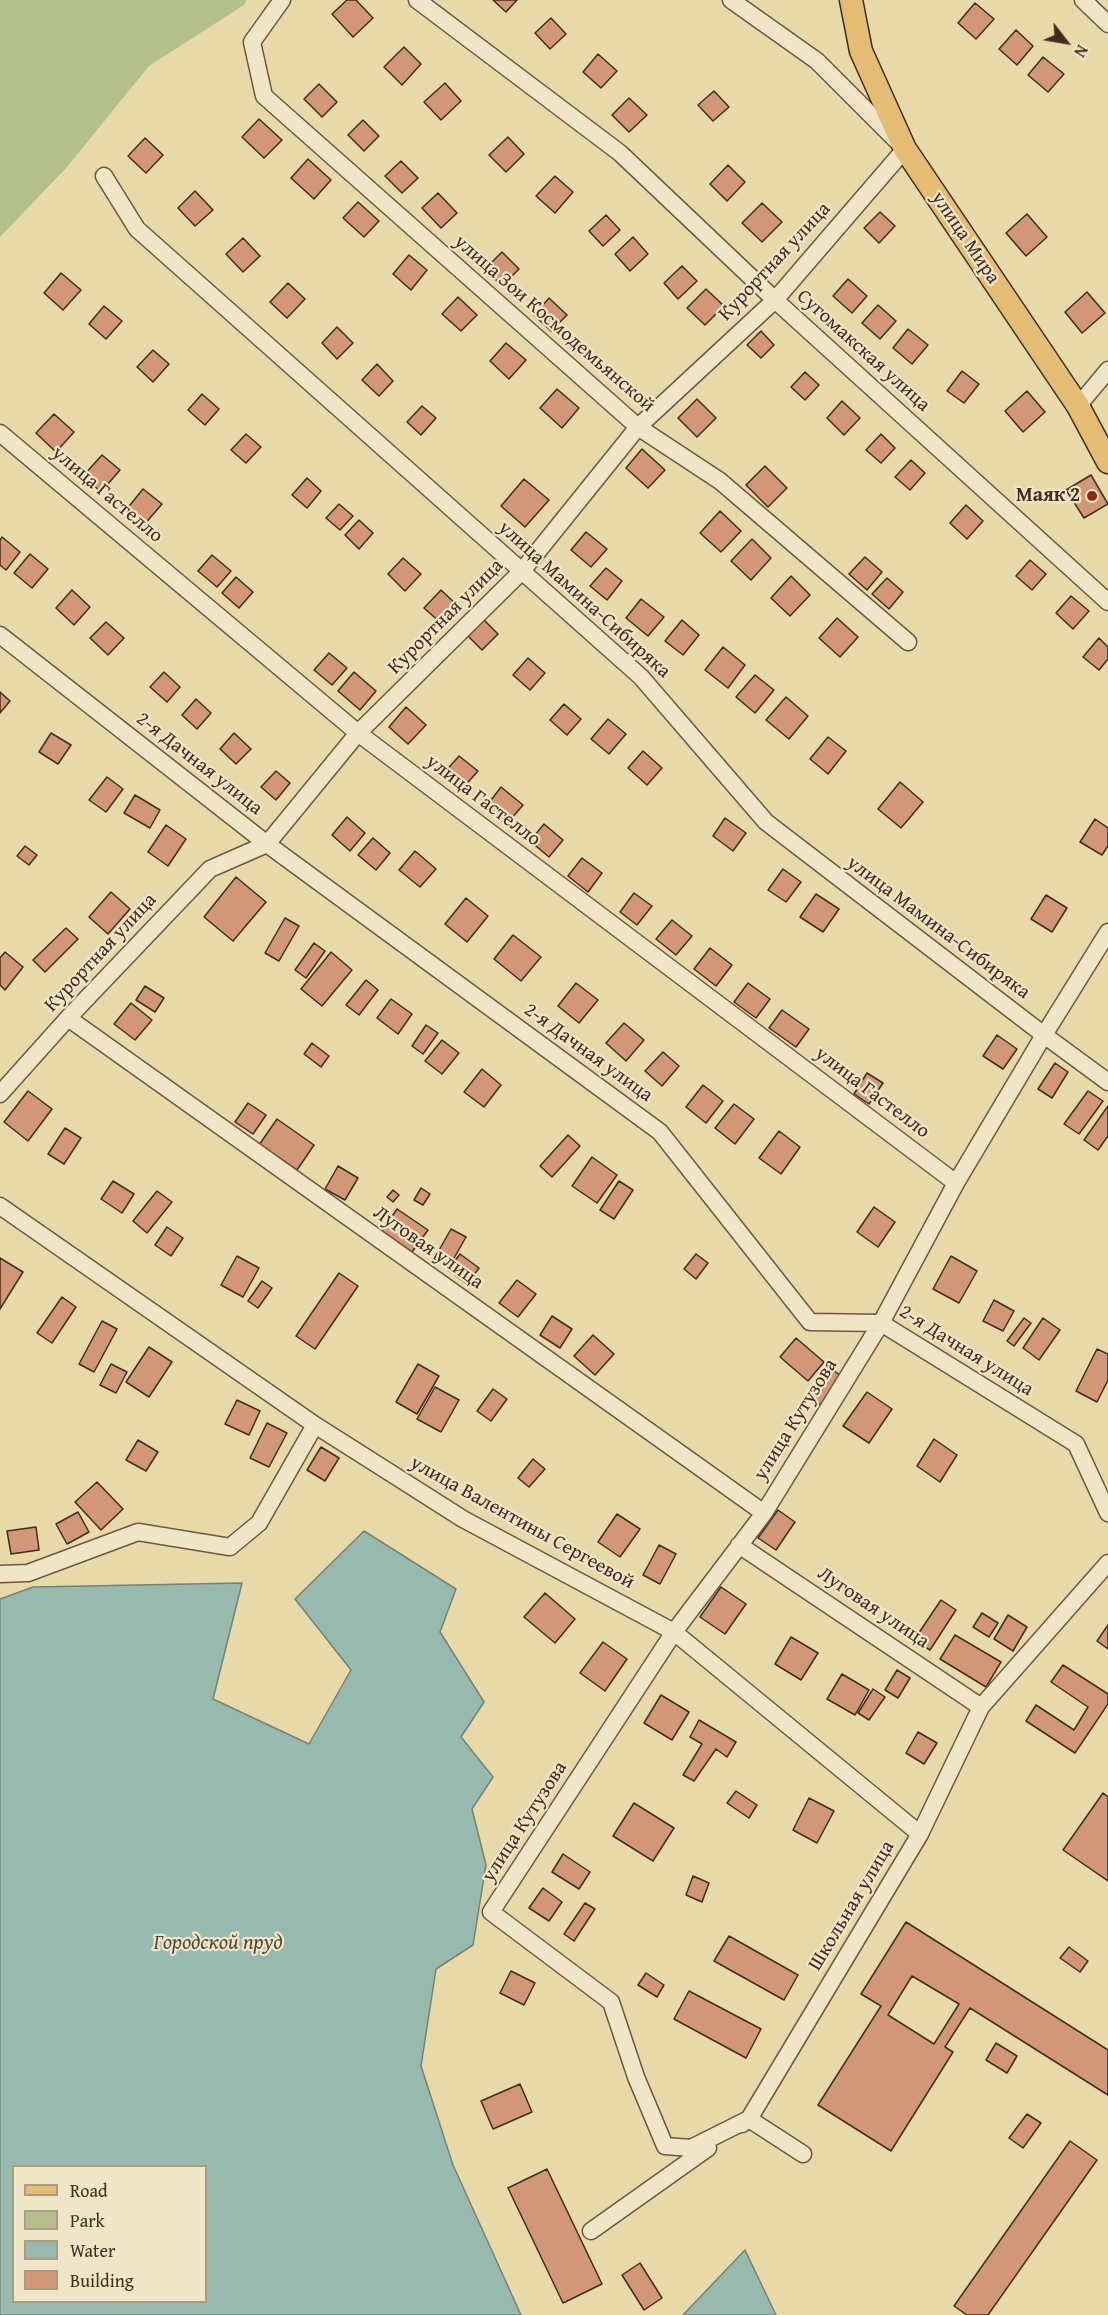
<!DOCTYPE html>
<html>
<head>
<meta charset="utf-8">
<style>
	body { margin:0 }
	#map { position:relative; width:1108px; height:2315px; overflow:hidden; background:#e8d9a9; font-family:"Gentium Book Plus",serif }
	canvas { display:block }
	.legend { position:absolute; left:12px; top:2165px; width:195px; height:138px; box-sizing:border-box; background:#f0e6c7; border:2px solid #aa9c84; margin:0; padding:8px 10px; list-style:none; font-size:18px; color:#422d1f }
	.legend li { display:flex; align-items:center; gap:12px; height:30px }
	.legend b { width:30px; border:2px solid #aa9c84 }
	.north { position:absolute; left:1036px; top:12px; width:60px; height:60px; -webkit-text-stroke:4px #f0e6c7; paint-order:stroke; rotate:121deg; font-size:16px; font-weight:700; line-height:24px; text-align:center; color:#422d1f }
	.north::after { content:''; display:block; margin:auto; width:21px; height:27px; background:#422d1f; clip-path:polygon(50% 0,100% 100%,50% 72%,0 100%) }
</style>
</head>
<body>
<div id="map">
<canvas width="1108" height="2315"></canvas>
<ul class="legend">
<li><b style="height:8px;background:#e4bc74"></b>Road</li>
<li><b style="height:16px;background:#b3c08b"></b>Park</li>
<li><b style="height:16px;background:#98b9ae"></b>Water</li>
<li><b style="height:16px;background:#d19776"></b>Building</li>
</ul>
<div class="north">N</div>
</div>
<script>
const c = document.querySelector('canvas').getContext('2d');
c.lineJoin = 'round';
function fillPath(path, color) {
  c.fillStyle = color;
  c.fill(path, 'evenodd');
}
function stroke(path, color, width, dash) {
  c.strokeStyle = color;
  c.lineWidth = width;
  c.lineCap = dash ? 'butt' : 'round';
  c.setLineDash(dash || []);
  c.stroke(path);
}
function write(font, color, halo, rows, align = 'center') {
  c.font = font + ' "Gentium Book Plus",serif';
  c.lineWidth = 4.5;
  c.setLineDash([]);
  c.textBaseline = 'middle';
  c.strokeStyle = halo;
  c.fillStyle = color;
  for (const [text, x, y, turn = 0] of rows) {
    c.save();
    c.translate(x, y);
    c.rotate((+turn || 0) * Math.PI / 180);
    c.textAlign = isNaN(turn) ? turn : align;
    if (halo) c.strokeText(text, 0, 0);
    c.fillText(text, 0, 0);
    c.restore();
  }
}
const green = new Path2D(`
	M 0,0 L 247,0 L 244,5 L 149,66 L 67,167 L 0,237 Z`);
const water = new Path2D(`
	M 364,1531 L 456,1589 L 440,1632 L 484,1702 L 461,1737 L 493,1777 L 472,1809 L 486,1865 L 473,1945 L 436,1969 L 421,2066 L 453,2165 L 521,2315 L 0,2315 L 0,1599 L 33,1587 L 242,1583 L 213,1699 L 309,1744 L 351,1670 L 295,1599 ZM 206,2166 L 206,2302 L 14,2302 L 14,2166 Z
	M 745,2250 L 776,2315 L 683,2315 Z`);
const building = new Path2D(`
	M 347,0 L 356,0 L 373,18 L 353,37 L 332,14 Z
	M 493,0 L 517,0 L 506,12 Z
	M 975,3 L 994,19 L 976,39 L 958,23 Z
	M 551,18 L 566,34 L 550,49 L 535,33 Z
	M 1016,30 L 1033,46 L 1017,65 L 999,49 Z
	M 404,47 L 421,64 L 402,85 L 384,67 Z
	M 598,54 L 617,71 L 601,88 L 583,72 Z
	M 1043,57 L 1064,74 L 1048,92 L 1028,75 Z
	M 445,83 L 461,101 L 441,120 L 424,102 Z
	M 319,84 L 337,102 L 322,117 L 304,99 Z
	M 714,91 L 729,107 L 713,121 L 698,105 Z
	M 629,98 L 647,115 L 629,132 L 612,115 Z
	M 259,119 L 282,140 L 264,158 L 242,137 Z
	M 363,120 L 379,136 L 364,151 L 348,135 Z
	M 508,137 L 524,154 L 506,172 L 489,155 Z
	M 145,138 L 163,155 L 146,173 L 128,156 Z
	M 308,159 L 331,180 L 314,199 L 291,178 Z
	M 401,161 L 418,178 L 402,193 L 385,176 Z
	M 728,165 L 745,182 L 727,201 L 710,184 Z
	M 555,176 L 573,192 L 555,213 L 536,196 Z
	M 195,191 L 213,210 L 195,226 L 178,208 Z
	M 438,193 L 457,213 L 441,228 L 422,208 Z
	M 358,202 L 379,221 L 364,237 L 343,218 Z
	M 762,203 L 782,222 L 762,242 L 742,223 Z
	M 880,212 L 895,226 L 879,243 L 864,228 Z
	M 1027,214 L 1047,237 L 1026,256 L 1006,233 Z
	M 606,215 L 620,230 L 603,246 L 589,231 Z
	M 633,237 L 648,254 L 630,271 L 615,254 Z
	M 243,238 L 260,256 L 243,272 L 226,254 Z
	M 502,252 L 519,269 L 502,286 L 485,269 Z
	M 409,255 L 427,270 L 411,290 L 393,274 Z
	M 682,266 L 697,281 L 678,299 L 664,283 Z
	M 61,273 L 81,290 L 63,310 L 44,293 Z
	M 848,279 L 867,296 L 852,313 L 833,296 Z
	M 288,283 L 305,299 L 287,318 L 270,302 Z
	M 706,289 L 724,306 L 705,325 L 687,308 Z
	M 1087,292 L 1105,313 L 1082,333 L 1065,312 Z
	M 458,297 L 477,315 L 461,331 L 442,314 Z
	M 549,298 L 567,315 L 551,331 L 534,315 Z
	M 878,305 L 896,321 L 880,339 L 862,323 Z
	M 104,306 L 122,321 L 106,339 L 89,324 Z
	M 337,327 L 353,343 L 337,359 L 322,343 Z
	M 908,329 L 928,345 L 912,364 L 893,348 Z
	M 761,331 L 774,345 L 761,358 L 747,345 Z
	M 506,343 L 526,360 L 509,379 L 490,361 Z
	M 153,350 L 169,364 L 153,382 L 137,367 Z
	M 377,364 L 393,381 L 379,396 L 362,380 Z
	M 962,371 L 979,384 L 964,403 L 947,391 Z
	M 805,372 L 819,385 L 805,400 L 791,387 Z
	M 557,389 L 579,408 L 562,428 L 540,408 Z
	M 1027,391 L 1045,412 L 1023,432 L 1005,411 Z
	M 202,394 L 219,409 L 205,425 L 188,410 Z
	M 697,399 L 716,418 L 697,437 L 678,418 Z
	M 842,401 L 860,418 L 844,435 L 827,418 Z
	M 422,406 L 436,418 L 421,435 L 407,422 Z
	M 54,414 L 74,432 L 56,452 L 36,433 Z
	M 246,434 L 261,447 L 246,463 L 231,450 Z
	M 881,434 L 895,448 L 881,463 L 866,450 Z
	M 642,449 L 665,470 L 648,488 L 626,468 Z
	M 102,455 L 120,470 L 101,492 L 83,476 Z
	M 911,460 L 925,473 L 910,490 L 895,477 Z
	M 765,466 L 787,488 L 768,507 L 746,485 Z
	M 1091,475 L 1108,504 L 1084,518 L 1066,490 Z
	M 307,478 L 321,491 L 307,508 L 292,495 Z
	M 524,479 L 549,500 L 525,527 L 501,506 Z
	M 143,489 L 162,504 L 144,525 L 126,510 Z
	M 339,504 L 353,516 L 340,530 L 326,518 Z
	M 966,505 L 983,521 L 967,539 L 950,523 Z
	M 720,511 L 741,531 L 721,552 L 700,533 Z
	M 359,520 L 373,533 L 359,549 L 345,535 Z
	M 586,532 L 607,549 L 591,567 L 571,550 Z
	M 2,537 L 20,552 L 6,570 L 0,565 L 0,540 Z
	M 752,539 L 771,558 L 751,580 L 731,561 Z
	M 30,554 L 48,569 L 32,588 L 14,573 Z
	M 212,555 L 231,571 L 217,587 L 198,571 Z
	M 865,557 L 882,572 L 867,590 L 849,574 Z
	M 403,558 L 421,574 L 405,591 L 388,574 Z
	M 1030,560 L 1046,574 L 1032,590 L 1016,576 Z
	M 606,568 L 622,581 L 607,600 L 590,586 Z
	M 791,576 L 810,595 L 790,616 L 771,598 Z
	M 236,577 L 253,592 L 239,608 L 222,593 Z
	M 887,578 L 903,592 L 889,609 L 872,594 Z
	M 72,590 L 90,607 L 74,625 L 56,608 Z
	M 441,590 L 458,606 L 442,624 L 424,608 Z
	M 1071,596 L 1089,611 L 1073,629 L 1056,613 Z
	M 641,599 L 664,617 L 648,636 L 626,618 Z
	M 837,618 L 858,637 L 840,657 L 819,638 Z
	M 484,620 L 498,634 L 482,650 L 468,636 Z
	M 682,620 L 699,635 L 683,655 L 665,641 Z
	M 106,622 L 124,638 L 108,655 L 90,638 Z
	M 1099,638 L 1108,647 L 1108,659 L 1099,670 L 1083,657 Z
	M 723,647 L 745,665 L 728,688 L 705,670 Z
	M 329,653 L 347,668 L 332,685 L 314,670 Z
	M 528,658 L 545,673 L 530,690 L 513,675 Z
	M 164,672 L 180,687 L 167,702 L 150,687 Z
	M 354,672 L 376,691 L 360,710 L 338,691 Z
	M 755,675 L 774,690 L 755,713 L 736,697 Z
	M 0,692 L 10,701 L 0,713 Z
	M 786,697 L 808,716 L 789,739 L 766,720 Z
	M 196,699 L 211,713 L 197,729 L 182,715 Z
	M 564,704 L 581,719 L 567,735 L 550,720 Z
	M 406,707 L 426,725 L 408,744 L 389,727 Z
	M 608,719 L 626,734 L 609,754 L 591,739 Z
	M 51,733 L 71,745 L 58,764 L 39,752 Z
	M 234,733 L 251,749 L 236,764 L 220,749 Z
	M 828,737 L 846,751 L 828,774 L 810,759 Z
	M 643,751 L 662,768 L 647,785 L 628,768 Z
	M 459,756 L 478,771 L 463,788 L 444,773 Z
	M 276,771 L 290,783 L 276,800 L 261,787 Z
	M 107,777 L 123,789 L 106,812 L 89,800 Z
	M 900,782 L 923,802 L 901,828 L 878,809 Z
	M 501,787 L 523,805 L 506,825 L 485,808 Z
	M 135,795 L 160,810 L 150,828 L 124,813 Z
	M 347,817 L 365,833 L 350,851 L 332,835 Z
	M 725,818 L 746,833 L 733,851 L 713,836 Z
	M 1095,819 L 1108,828 L 1108,846 L 1102,855 L 1080,842 Z
	M 544,824 L 563,840 L 549,857 L 530,841 Z
	M 166,825 L 186,839 L 168,866 L 148,852 Z
	M 373,838 L 390,853 L 376,870 L 358,855 Z
	M 25,846 L 37,855 L 29,865 L 17,856 Z
	M 415,851 L 436,869 L 420,887 L 399,870 Z
	M 582,858 L 602,873 L 588,892 L 568,876 Z
	M 783,869 L 801,882 L 786,902 L 768,890 Z
	M 236,877 L 266,902 L 233,941 L 204,917 Z
	M 111,892 L 130,909 L 108,934 L 89,917 Z
	M 634,893 L 652,906 L 637,925 L 620,912 Z
	M 816,894 L 839,909 L 823,932 L 800,917 Z
	M 1046,895 L 1067,908 L 1052,932 L 1031,919 Z
	M 466,898 L 488,916 L 467,942 L 445,924 Z
	M 285,918 L 299,926 L 279,961 L 265,953 Z
	M 672,920 L 692,936 L 676,955 L 656,939 Z
	M 66,928 L 78,939 L 45,972 L 33,960 Z
	M 513,935 L 541,957 L 521,981 L 494,959 Z
	M 314,943 L 325,951 L 306,978 L 295,970 Z
	M 710,948 L 732,965 L 716,986 L 694,969 Z
	M 5,952 L 23,967 L 5,990 L 0,985 L 0,958 Z
	M 331,952 L 352,970 L 322,1006 L 301,989 Z
	M 366,980 L 378,990 L 359,1015 L 346,1005 Z
	M 576,983 L 598,1000 L 579,1023 L 558,1006 Z
	M 748,983 L 770,999 L 756,1018 L 734,1002 Z
	M 145,986 L 164,998 L 155,1012 L 136,1000 Z
	M 391,999 L 412,1014 L 398,1034 L 377,1018 Z
	M 131,1003 L 152,1020 L 135,1040 L 114,1024 Z
	M 782,1010 L 809,1029 L 796,1047 L 769,1028 Z
	M 624,1023 L 644,1040 L 626,1061 L 606,1043 Z
	M 426,1025 L 438,1033 L 423,1054 L 412,1046 Z
	M 997,1035 L 1017,1049 L 1003,1069 L 983,1056 Z
	M 442,1040 L 459,1053 L 442,1074 L 425,1061 Z
	M 312,1043 L 329,1056 L 321,1067 L 304,1054 Z
	M 663,1052 L 679,1066 L 662,1086 L 645,1071 Z
	M 1055,1063 L 1068,1072 L 1052,1098 L 1038,1089 Z
	M 482,1069 L 501,1085 L 484,1107 L 464,1092 Z
	M 867,1073 L 883,1083 L 869,1104 L 854,1094 Z
	M 703,1085 L 723,1101 L 706,1123 L 686,1107 Z
	M 28,1091 L 52,1109 L 28,1141 L 4,1122 Z
	M 1088,1091 L 1103,1101 L 1079,1134 L 1064,1124 Z
	M 248,1103 L 266,1115 L 253,1134 L 235,1122 Z
	M 734,1104 L 754,1119 L 735,1144 L 715,1128 Z
	M 1108,1106 L 1108,1136 L 1098,1150 L 1084,1140 Z
	M 277,1119 L 314,1145 L 297,1170 L 259,1145 Z
	M 65,1128 L 81,1138 L 64,1164 L 48,1154 Z
	M 779,1131 L 800,1147 L 781,1174 L 759,1158 Z
	M 568,1135 L 580,1146 L 552,1177 L 540,1166 Z
	M 592,1157 L 617,1175 L 597,1203 L 572,1186 Z
	M 338,1166 L 358,1178 L 345,1200 L 325,1189 Z
	M 113,1181 L 134,1194 L 122,1213 L 101,1199 Z
	M 619,1181 L 633,1190 L 614,1219 L 600,1210 Z
	M 421,1188 L 430,1194 L 423,1205 L 414,1200 Z
	M 393,1190 L 399,1195 L 393,1202 L 387,1197 Z
	M 157,1191 L 172,1202 L 147,1233 L 133,1221 Z
	M 874,1207 L 895,1222 L 878,1247 L 857,1232 Z
	M 397,1209 L 428,1230 L 412,1252 L 382,1231 Z
	M 167,1227 L 183,1238 L 171,1256 L 155,1245 Z
	M 451,1229 L 466,1237 L 449,1267 L 434,1259 Z
	M 460,1254 L 479,1268 L 467,1284 L 448,1270 Z
	M 696,1254 L 708,1263 L 696,1279 L 684,1269 Z
	M 237,1256 L 259,1268 L 243,1297 L 221,1285 Z
	M 951,1256 L 977,1271 L 959,1303 L 933,1289 Z
	M 0,1258 L 23,1272 L 0,1309 Z
	M 339,1273 L 358,1286 L 315,1349 L 296,1336 Z
	M 517,1280 L 536,1294 L 518,1317 L 499,1303 Z
	M 262,1281 L 272,1288 L 258,1308 L 248,1301 Z
	M 62,1297 L 76,1307 L 52,1343 L 37,1333 Z
	M 994,1300 L 1014,1311 L 1003,1331 L 983,1321 Z
	M 552,1316 L 572,1329 L 560,1348 L 540,1335 Z
	M 1024,1318 L 1031,1323 L 1014,1346 L 1007,1341 Z
	M 1043,1318 L 1060,1330 L 1039,1360 L 1023,1348 Z
	M 102,1321 L 117,1329 L 94,1372 L 79,1364 Z
	M 593,1335 L 614,1354 L 595,1375 L 574,1356 Z
	M 796,1338 L 824,1362 L 808,1381 L 780,1357 Z
	M 149,1347 L 172,1362 L 149,1397 L 126,1382 Z
	M 1097,1349 L 1108,1354 L 1108,1380 L 1097,1402 L 1076,1391 Z
	M 111,1364 L 127,1372 L 116,1393 L 100,1385 Z
	M 418,1364 L 439,1376 L 417,1414 L 396,1402 Z
	M 828,1366 L 841,1376 L 821,1405 L 808,1396 Z
	M 435,1387 L 459,1400 L 441,1432 L 417,1419 Z
	M 493,1389 L 507,1399 L 491,1421 L 477,1411 Z
	M 867,1392 L 892,1409 L 869,1443 L 843,1426 Z
	M 237,1400 L 260,1411 L 249,1435 L 225,1424 Z
	M 267,1423 L 287,1433 L 269,1467 L 250,1458 Z
	M 934,1439 L 957,1455 L 940,1482 L 917,1466 Z
	M 138,1440 L 158,1452 L 146,1471 L 126,1460 Z
	M 321,1447 L 339,1458 L 325,1481 L 307,1470 Z
	M 533,1459 L 545,1469 L 529,1487 L 518,1478 Z
	M 97,1482 L 123,1509 L 101,1530 L 75,1502 Z
	M 778,1510 L 795,1522 L 776,1550 L 758,1538 Z
	M 78,1512 L 89,1532 L 67,1544 L 56,1524 Z
	M 617,1514 L 640,1529 L 620,1557 L 598,1542 Z
	M 36,1527 L 39,1550 L 11,1554 L 7,1531 Z
	M 659,1545 L 676,1554 L 660,1584 L 643,1575 Z
	M 721,1587 L 746,1604 L 725,1634 L 700,1617 Z
	M 545,1593 L 575,1619 L 555,1643 L 524,1617 Z
	M 941,1600 L 956,1610 L 930,1650 L 914,1640 Z
	M 982,1613 L 998,1623 L 989,1637 L 973,1627 Z
	M 1008,1615 L 1027,1627 L 1013,1651 L 994,1639 Z
	M 1108,1625 L 1108,1649 L 1097,1641 Z
	M 955,1635 L 1001,1662 L 986,1687 L 940,1659 Z
	M 791,1637 L 818,1653 L 801,1680 L 775,1664 Z
	M 603,1642 L 627,1659 L 605,1691 L 580,1673 Z
	M 1063,1665 L 1108,1694 L 1108,1704 L 1075,1753 L 1026,1721 L 1036,1705 L 1074,1730 L 1088,1707 L 1051,1682 Z
	M 897,1670 L 910,1678 L 898,1698 L 885,1690 Z
	M 842,1674 L 869,1690 L 855,1715 L 827,1699 Z
	M 873,1689 L 885,1697 L 869,1720 L 858,1713 Z
	M 661,1695 L 689,1712 L 672,1740 L 644,1723 Z
	M 699,1720 L 736,1742 L 727,1757 L 716,1749 L 694,1781 L 683,1775 L 702,1744 L 690,1737 Z
	M 918,1732 L 937,1743 L 924,1764 L 906,1753 Z
	M 736,1791 L 757,1805 L 749,1818 L 727,1803 Z
	M 1103,1793 L 1108,1797 L 1108,1881 L 1063,1850 Z
	M 809,1798 L 834,1811 L 817,1843 L 793,1830 Z
	M 634,1803 L 674,1828 L 653,1861 L 613,1836 Z
	M 563,1854 L 590,1872 L 579,1889 L 552,1872 Z
	M 693,1876 L 709,1883 L 702,1902 L 686,1895 Z
	M 543,1888 L 562,1902 L 549,1921 L 529,1908 Z
	M 585,1903 L 595,1909 L 574,1941 L 564,1934 Z
	M 906,1922 L 1108,2050 L 1108,2095 L 970,2008 L 945,2047 L 953,2052 L 891,2151 L 818,2105 L 881,2006 L 861,1994 ZM 912,1976 L 959,2004 L 934,2044 L 888,2015 Z
	M 729,1936 L 798,1975 L 784,2000 L 714,1961 Z
	M 1069,1947 L 1088,1961 L 1080,1972 L 1060,1958 Z
	M 511,1971 L 535,1983 L 524,2005 L 500,1993 Z
	M 646,1973 L 664,1985 L 657,1997 L 638,1985 Z
	M 689,1991 L 761,2029 L 746,2058 L 674,2019 Z
	M 996,2043 L 1017,2056 L 1007,2073 L 986,2060 Z
	M 520,2084 L 532,2112 L 493,2129 L 481,2101 Z
	M 1027,2114 L 1041,2123 L 1023,2148 L 1009,2138 Z
	M 1070,2141 L 1097,2160 L 988,2315 L 967,2315 L 954,2306 Z
	M 547,2169 L 602,2284 L 563,2303 L 508,2188 Z
	M 640,2263 L 662,2298 L 644,2310 L 622,2275 Z`);
const minor = new Path2D(`
	M 282,0 L 252,42 L 264,96 L 638,427 L 720,481 L 908,642
	M 417,0 L 620,153 L 775,300 L 1108,602
	M 1083,0 L 1108,24
	M 104,176 L 137,229 L 641,677 L 766,822 L 1044,1035 L 1108,1082
	M 1078,406 L 1108,370
	M 0,433 L 358,733 L 956,1183
	M 0,635 L 267,844 L 660,1132 L 810,1322 L 881,1323 L 1076,1444 L 1108,1513
	M 68,1018 L 764,1513
	M 0,1094 L 68,1018 L 210,869 L 267,844 L 358,733 L 522,571 L 638,427 L 775,300 L 905,149 L 817,61 L 731,0
	M 0,1206 L 315,1425 L 463,1519 L 674,1632 L 920,1834
	M 739,1545 L 981,1707
	M 0,1574 L 28,1573 L 138,1532 L 230,1547 L 259,1523 L 315,1425
	M 742,2124 L 749,2119 L 920,1834 L 981,1707 L 1108,1563
	M 803,2154 L 749,2119 L 691,2148 L 665,2146 L 636,2077 L 611,2002 L 491,1912 L 674,1632 L 764,1513 L 881,1323 L 956,1183 L 1044,1035 L 1108,932
	M 591,2231 L 708,2148`);
const major = new Path2D(`
	M 851,0 L 861,51 L 905,149 L 1078,406 L 1108,462`);
const markers = [
	[1092,496,6,"#8f2418"]
];
const streetNames = [
	["улица Мира",965,238,56],
	["Курортная улица",775,262,-47],
	["улица Зои Космодемьянской",554,324,41],
	["Сугомакская улица",863,351,42],
	["улица Гастелло",107,495,40],
	["улица Мамина-Сибиряка",584,600,42],
	["Курортная улица",446,617,-45],
	["2-я Дачная улица",199,764,38],
	["улица Гастелло",483,801,37],
	["улица Мамина-Сибиряка",938,928,37],
	["Курортная улица",101,953,-47],
	["2-я Дачная улица",588,1053,36],
	["улица Гастелло",872,1093,37],
	["Луговая улица",428,1248,35],
	["2-я Дачная улица",966,1351,32],
	["улица Кутузова",796,1420,-58],
	["улица Валентины Сергеевой",522,1523,29],
	["Луговая улица",873,1608,34],
	["улица Кутузова",525,1822,-57],
	["Школьная улица",852,1906,-59]
];
const poiNames = [
	["Маяк 2",1080,496]
];
const waterNames = [
	["Городской пруд",218,1944]
];
fillPath(green, '#b3c08b');
fillPath(water, '#98b9ae');
stroke(water, '#768175', 1.5);
fillPath(building, '#d19776');
stroke(building, '#422d1f', 1.5);
stroke(minor, '#6c5842', 19);
stroke(major, '#422d1f', 25);
stroke(minor, '#f0e6c7', 16);
stroke(major, '#e4bc74', 22);
for (const [x, y, r, color] of markers) {
  const dot = new Path2D();
  dot.arc(x, y, r, 0, 2 * Math.PI);
  c.fillStyle = color;
  c.fill(dot);
  stroke(dot, '#f0e6c7', 2);
}
write('20px', '#422d1f', '#f0e6c7', streetNames);
write('bold 20px', '#422d1f', '#f0e6c7', poiNames, 'right');
write('italic 21px', '#53493c', '#f0e6c7', waterNames);
</script>
</body>
</html>
